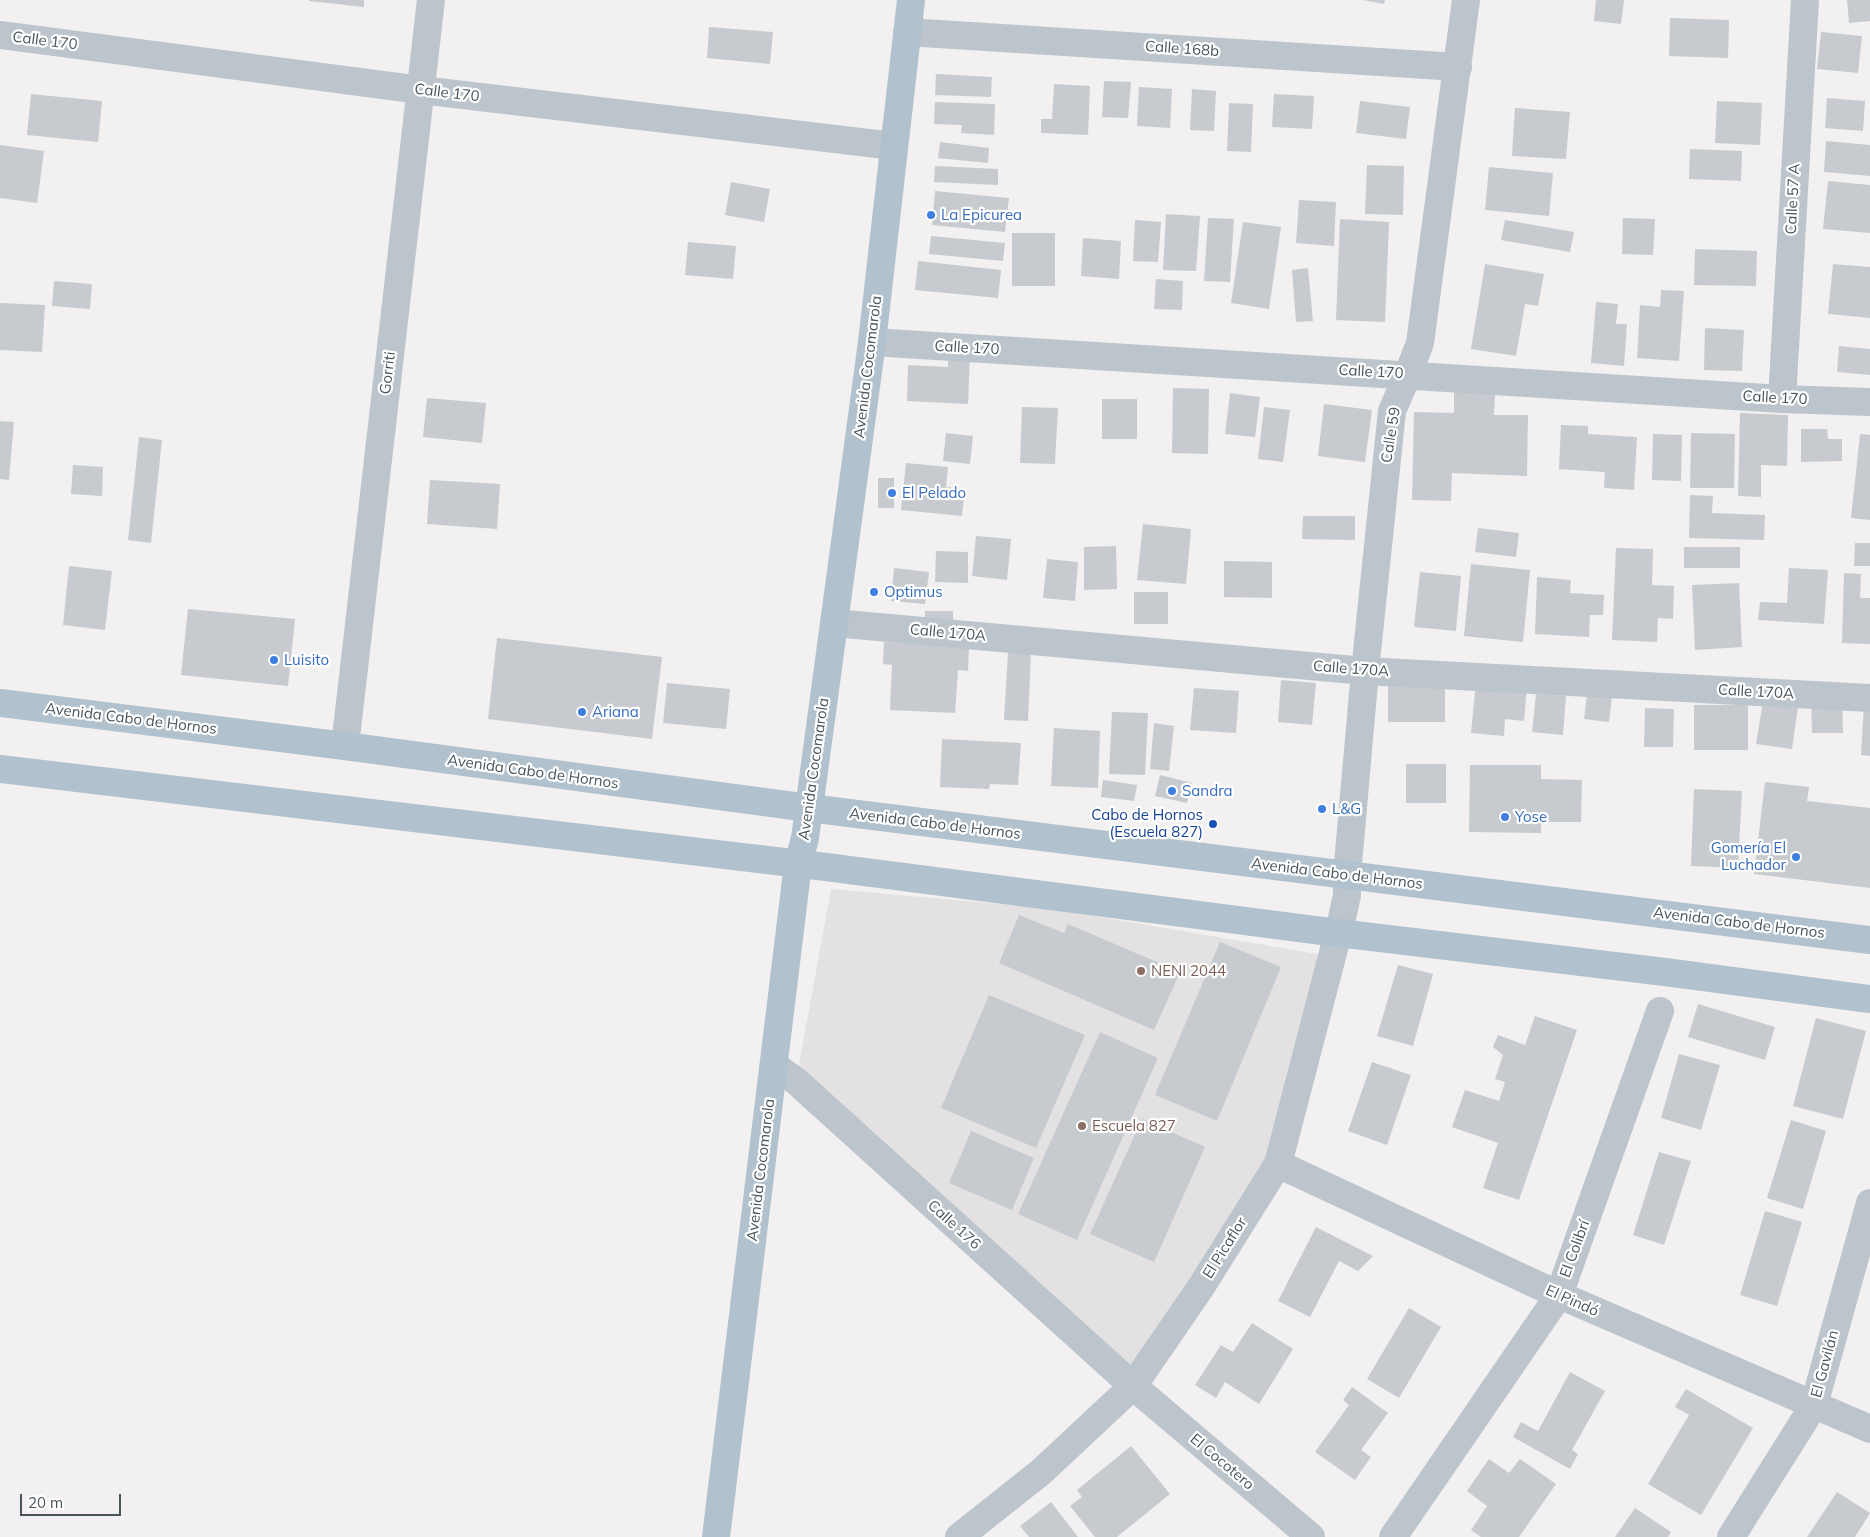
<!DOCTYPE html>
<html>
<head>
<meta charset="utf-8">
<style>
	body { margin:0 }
	#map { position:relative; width:1870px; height:1537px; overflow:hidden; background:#f2f0f0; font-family:Mulish,sans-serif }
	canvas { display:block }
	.scale { position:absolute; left:20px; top:1494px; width:101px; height:22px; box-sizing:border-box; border:2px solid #48555c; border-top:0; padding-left:6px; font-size:15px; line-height:18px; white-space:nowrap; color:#48555c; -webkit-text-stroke:4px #fff; paint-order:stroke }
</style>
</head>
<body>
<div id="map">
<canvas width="1870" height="1537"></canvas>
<div class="scale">20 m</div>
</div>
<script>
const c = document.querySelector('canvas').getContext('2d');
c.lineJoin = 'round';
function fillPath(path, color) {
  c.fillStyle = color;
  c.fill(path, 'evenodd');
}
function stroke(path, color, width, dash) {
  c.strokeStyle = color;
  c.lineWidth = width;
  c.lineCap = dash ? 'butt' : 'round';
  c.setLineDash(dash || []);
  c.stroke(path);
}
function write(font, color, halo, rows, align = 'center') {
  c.font = font + ' Mulish,sans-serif';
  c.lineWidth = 4.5;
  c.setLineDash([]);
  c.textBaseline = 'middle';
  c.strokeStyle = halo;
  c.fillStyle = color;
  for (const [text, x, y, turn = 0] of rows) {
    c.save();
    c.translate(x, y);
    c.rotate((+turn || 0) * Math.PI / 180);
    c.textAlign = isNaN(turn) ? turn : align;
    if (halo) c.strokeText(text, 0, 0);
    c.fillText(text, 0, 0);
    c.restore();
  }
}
const education = new Path2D(`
	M 831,889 L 1047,908 L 1329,956 L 1264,1163 L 1133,1386 L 796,1081 Z`);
const building = new Path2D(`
	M 309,0 L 364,0 L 364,7 L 309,1 Z
	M 1363,0 L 1385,0 L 1384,4 Z
	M 1596,0 L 1624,0 L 1621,24 L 1594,21 Z
	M 1847,0 L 1870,0 L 1870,21 L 1849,23 Z
	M 1670,18 L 1729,20 L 1728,58 L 1669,56 Z
	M 709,27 L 773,32 L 770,64 L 707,58 Z
	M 1821,32 L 1862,36 L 1858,73 L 1817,69 Z
	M 936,74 L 992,77 L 991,97 L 935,95 Z
	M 1104,81 L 1131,82 L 1128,118 L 1102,117 Z
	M 1054,84 L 1090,86 L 1088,135 L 1041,133 L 1041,119 L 1052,119 Z
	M 1139,87 L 1172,89 L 1170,128 L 1137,126 Z
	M 1192,89 L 1216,91 L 1214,131 L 1190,130 Z
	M 31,94 L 102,101 L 98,142 L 27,135 Z
	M 1274,94 L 1314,96 L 1312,129 L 1272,127 Z
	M 1827,98 L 1865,101 L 1863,131 L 1825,128 Z
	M 1360,101 L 1410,107 L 1406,139 L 1356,133 Z
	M 1717,101 L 1762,103 L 1760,145 L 1715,143 Z
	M 935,102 L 995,104 L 994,135 L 961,133 L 962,125 L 934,124 Z
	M 1229,103 L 1253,104 L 1251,152 L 1227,151 Z
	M 1515,108 L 1570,112 L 1566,159 L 1512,156 Z
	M 1826,141 L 1870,145 L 1870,176 L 1824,172 Z
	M 940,142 L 989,148 L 988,163 L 938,158 Z
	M 0,145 L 44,151 L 37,203 L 0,198 Z
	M 1690,149 L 1742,151 L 1741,181 L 1689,179 Z
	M 1367,165 L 1404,166 L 1403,215 L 1365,214 Z
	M 935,166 L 998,169 L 998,185 L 934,182 Z
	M 1489,167 L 1553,173 L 1549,216 L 1485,210 Z
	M 1828,181 L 1870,185 L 1870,233 L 1823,229 Z
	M 731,182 L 770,189 L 764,222 L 725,215 Z
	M 935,191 L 1009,198 L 1005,232 L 932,225 Z
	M 1299,200 L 1336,202 L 1334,246 L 1296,243 Z
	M 1166,214 L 1200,216 L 1196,271 L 1163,270 Z
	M 1208,218 L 1234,219 L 1230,282 L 1204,281 Z
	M 1623,218 L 1655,219 L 1653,255 L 1622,254 Z
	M 1340,219 L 1389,222 L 1385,322 L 1336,320 Z
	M 1135,220 L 1161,222 L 1158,262 L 1133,261 Z
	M 1505,220 L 1574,232 L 1570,252 L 1501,240 Z
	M 1243,222 L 1281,227 L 1269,309 L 1231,303 Z
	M 1012,233 L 1055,233 L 1055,286 L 1012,286 Z
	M 931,236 L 1005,243 L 1003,261 L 929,254 Z
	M 1083,238 L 1121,241 L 1119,279 L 1081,276 Z
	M 688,242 L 736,246 L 733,279 L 685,275 Z
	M 1695,249 L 1757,251 L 1756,286 L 1694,285 Z
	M 918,261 L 1001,270 L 998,298 L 915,290 Z
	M 1485,264 L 1544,274 L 1538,306 L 1525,304 L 1516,356 L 1471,349 Z
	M 1833,264 L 1870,267 L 1870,318 L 1828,314 Z
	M 1308,268 L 1313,321 L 1296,322 L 1292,270 Z
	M 1156,279 L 1183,281 L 1182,310 L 1154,309 Z
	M 54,281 L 92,284 L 90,309 L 52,306 Z
	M 1661,290 L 1684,291 L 1679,361 L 1637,358 L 1640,305 L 1660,307 Z
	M 1596,302 L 1618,304 L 1616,324 L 1627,324 L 1624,366 L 1591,363 Z
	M 0,303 L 45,305 L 42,352 L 0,350 Z
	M 1705,328 L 1744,330 L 1742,371 L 1704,370 Z
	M 1839,346 L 1870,349 L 1870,375 L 1837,372 Z
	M 948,354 L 970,355 L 968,404 L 907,401 L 908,365 L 948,367 Z
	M 1173,388 L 1209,389 L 1208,454 L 1172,453 Z
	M 1454,392 L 1495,393 L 1494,415 L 1528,415 L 1527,476 L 1452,473 L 1451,501 L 1412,500 L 1414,412 L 1454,413 Z
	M 1230,393 L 1260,397 L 1255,437 L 1225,434 Z
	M 427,398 L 486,403 L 482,443 L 423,437 Z
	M 1102,399 L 1137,399 L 1137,439 L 1102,439 Z
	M 1324,404 L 1372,410 L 1365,462 L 1318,456 Z
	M 1022,407 L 1058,408 L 1055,464 L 1020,463 Z
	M 1264,407 L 1290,410 L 1283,462 L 1258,459 Z
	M 1740,413 L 1788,415 L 1787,466 L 1761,465 L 1761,497 L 1738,496 Z
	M 0,421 L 14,422 L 9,480 L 0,479 Z
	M 1561,425 L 1588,426 L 1588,434 L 1637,437 L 1634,490 L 1604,488 L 1605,472 L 1559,469 Z
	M 1801,429 L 1827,429 L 1828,439 L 1842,439 L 1842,461 L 1801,462 Z
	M 946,433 L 973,436 L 970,464 L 943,461 Z
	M 1691,433 L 1735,434 L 1734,488 L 1690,488 Z
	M 1653,434 L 1682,435 L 1681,481 L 1652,480 Z
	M 1860,434 L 1870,435 L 1870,520 L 1851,518 Z
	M 139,437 L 162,440 L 151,543 L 128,540 Z
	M 906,463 L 948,467 L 946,487 L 965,489 L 962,516 L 901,510 Z
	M 73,465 L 103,467 L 102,496 L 71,494 Z
	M 878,478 L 894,478 L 894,508 L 878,508 Z
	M 430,480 L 500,484 L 497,529 L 427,524 Z
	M 1690,495 L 1713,496 L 1712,513 L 1765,515 L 1764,540 L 1689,538 Z
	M 1303,516 L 1355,516 L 1355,540 L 1302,539 Z
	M 1143,524 L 1191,529 L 1186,584 L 1137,580 Z
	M 1478,528 L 1519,533 L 1516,557 L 1475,552 Z
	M 976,536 L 1011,539 L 1007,580 L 972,576 Z
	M 1855,543 L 1870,543 L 1870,566 L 1854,566 Z
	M 1116,546 L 1117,589 L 1084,590 L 1084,547 Z
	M 1684,547 L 1740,547 L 1740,568 L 1684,568 Z
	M 1616,548 L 1653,549 L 1652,585 L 1674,586 L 1673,619 L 1658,618 L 1657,642 L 1612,640 Z
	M 936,551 L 968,552 L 968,583 L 935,582 Z
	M 1047,559 L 1078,562 L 1075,601 L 1043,598 Z
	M 1224,561 L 1272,562 L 1272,598 L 1224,597 Z
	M 1471,564 L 1530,570 L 1523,642 L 1464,636 Z
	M 69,566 L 112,571 L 105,630 L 63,625 Z
	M 894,568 L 929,572 L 925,604 L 891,601 Z
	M 1789,568 L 1828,570 L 1824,624 L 1758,620 L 1760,602 L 1787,603 Z
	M 1420,572 L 1461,576 L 1456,631 L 1414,627 Z
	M 1844,573 L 1861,574 L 1860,598 L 1870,598 L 1870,644 L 1842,643 Z
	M 1537,577 L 1571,580 L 1570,593 L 1604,595 L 1603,615 L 1590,615 L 1589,637 L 1535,634 Z
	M 1739,583 L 1742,647 L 1695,650 L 1692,585 Z
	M 1134,592 L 1168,592 L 1168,624 L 1134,624 Z
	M 188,609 L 295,619 L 288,686 L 181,675 Z
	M 925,611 L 953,611 L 953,625 L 925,625 Z
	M 497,638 L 662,657 L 652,739 L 488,719 Z
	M 884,642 L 969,646 L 968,671 L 958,670 L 955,713 L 890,710 L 892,665 L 883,664 Z
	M 1008,651 L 1031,652 L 1028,721 L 1004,720 Z
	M 1281,680 L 1316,683 L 1312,725 L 1278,722 Z
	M 1476,681 L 1527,686 L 1524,721 L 1505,719 L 1504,736 L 1471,733 Z
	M 667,683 L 730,689 L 726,729 L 663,723 Z
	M 1388,684 L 1445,684 L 1445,722 L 1388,722 Z
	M 1194,688 L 1239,691 L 1236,733 L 1190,730 Z
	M 1536,694 L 1566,696 L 1563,735 L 1532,732 Z
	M 1587,694 L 1612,697 L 1609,722 L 1584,719 Z
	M 1811,698 L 1842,698 L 1843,733 L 1812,733 Z
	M 1763,701 L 1798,707 L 1792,749 L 1756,744 Z
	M 1864,704 L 1870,704 L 1870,756 L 1861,755 Z
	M 1694,705 L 1748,705 L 1748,750 L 1694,750 Z
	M 1645,708 L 1674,709 L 1673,747 L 1644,747 Z
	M 1112,712 L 1148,713 L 1145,775 L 1109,774 Z
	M 1154,723 L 1174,726 L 1169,771 L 1150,769 Z
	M 1054,728 L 1100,731 L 1098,788 L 1051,786 Z
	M 942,739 L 1021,743 L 1018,785 L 990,784 L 989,789 L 940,787 Z
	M 1406,764 L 1446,764 L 1446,803 L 1406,803 Z
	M 1470,765 L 1541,765 L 1541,779 L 1582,780 L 1581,822 L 1541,822 L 1541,833 L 1469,832 Z
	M 1160,775 L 1192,783 L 1187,803 L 1155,796 Z
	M 1103,780 L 1137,785 L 1134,801 L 1101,797 Z
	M 1765,782 L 1809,787 L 1807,801 L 1870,808 L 1870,888 L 1754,874 Z
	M 1694,789 L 1742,791 L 1738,868 L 1691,866 Z
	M 1019,915 L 1064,933 L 1068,924 L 1180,972 L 1154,1030 L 999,963 Z
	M 1220,942 L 1281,967 L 1217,1121 L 1155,1095 Z
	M 1398,965 L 1433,974 L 1413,1046 L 1377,1036 Z
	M 989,995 L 1085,1035 L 1036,1148 L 941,1108 Z
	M 1698,1004 L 1775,1027 L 1765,1060 L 1688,1037 Z
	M 1535,1016 L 1577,1030 L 1519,1200 L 1483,1188 L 1498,1143 L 1452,1127 L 1465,1090 L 1499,1101 L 1505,1082 L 1495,1079 L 1503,1055 L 1493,1047 L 1498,1035 L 1525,1045 Z
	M 1816,1018 L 1866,1031 L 1843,1119 L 1793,1106 Z
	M 1100,1032 L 1158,1058 L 1077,1240 L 1018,1214 Z
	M 1679,1054 L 1720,1065 L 1701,1130 L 1661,1118 Z
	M 1372,1062 L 1411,1075 L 1387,1145 L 1348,1131 Z
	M 1142,1119 L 1205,1147 L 1154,1262 L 1090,1234 Z
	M 1791,1120 L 1826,1131 L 1803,1209 L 1767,1198 Z
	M 971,1131 L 1034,1158 L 1012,1210 L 949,1183 Z
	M 1659,1152 L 1691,1161 L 1664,1245 L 1633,1235 Z
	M 1765,1211 L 1802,1222 L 1777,1306 L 1740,1295 Z
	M 1316,1227 L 1373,1256 L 1358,1271 L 1339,1261 L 1310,1317 L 1278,1301 Z
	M 1409,1308 L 1441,1327 L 1399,1398 L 1367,1379 Z
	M 1252,1323 L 1293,1349 L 1259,1404 L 1225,1382 L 1216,1398 L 1195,1385 L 1221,1345 L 1233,1352 Z
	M 1570,1372 L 1605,1391 L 1572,1450 L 1578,1454 L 1570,1469 L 1513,1437 L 1521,1422 L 1538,1431 Z
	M 1352,1387 L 1388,1413 L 1361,1450 L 1371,1457 L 1355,1480 L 1315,1452 L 1349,1405 L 1343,1400 Z
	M 1686,1389 L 1753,1428 L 1701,1515 L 1648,1484 L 1689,1415 L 1675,1407 Z
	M 1131,1446 L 1170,1494 L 1117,1537 L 1095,1537 L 1070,1506 L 1082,1497 L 1077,1490 Z
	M 1489,1459 L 1509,1473 L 1520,1459 L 1556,1484 L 1519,1537 L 1481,1537 L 1471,1530 L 1487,1506 L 1467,1491 Z
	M 1837,1492 L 1870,1513 L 1855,1537 L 1807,1537 Z
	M 1051,1502 L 1078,1537 L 1029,1537 L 1020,1526 Z
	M 1635,1508 L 1671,1532 L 1668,1537 L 1615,1537 Z`);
const minor = new Path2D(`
	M 907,32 L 1458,67
	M 0,35 L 421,90 L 894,146
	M 872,342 L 1782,399 L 1870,402
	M 1782,399 L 1805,0
	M 834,623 L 1365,671 L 1870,698
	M 345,746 L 431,0
	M 774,1065 L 796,1081 L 1133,1386 L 1311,1537
	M 1278,1164 L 1559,1295 L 1870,1429
	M 959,1537 L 1041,1472 L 1133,1386 L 1201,1287 L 1278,1164 L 1342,918 L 1347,895 L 1347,875 L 1365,671 L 1392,411 L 1408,374 L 1420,343 L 1466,0
	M 1393,1537 L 1559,1295 L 1660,1011
	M 1731,1537 L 1814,1405 L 1870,1203`);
const major = new Path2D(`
	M 0,703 L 345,746 L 809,808 L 1870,940
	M 0,769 L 826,867 L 1338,933 L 1665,972 L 1870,999
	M 716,1537 L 798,864 L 805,838 L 872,342 L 911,0`);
const markers = [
	[931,215,5,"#3f7fe0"],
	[892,493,5,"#3f7fe0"],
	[874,592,5,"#3f7fe0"],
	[274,660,5,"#3f7fe0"],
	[582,712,5,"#3f7fe0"],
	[1172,791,5,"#3f7fe0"],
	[1322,809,5,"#3f7fe0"],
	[1505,817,5,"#3f7fe0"],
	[1213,824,5,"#1a4fb4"],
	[1796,857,5,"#3f7fe0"],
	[1141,971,5,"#8d6e63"],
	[1082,1126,5,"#8d6e63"]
];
const streetNames = [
	["Calle 170",45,41,7],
	["Calle 168b",1182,49,4],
	["Calle 170",447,93,7],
	["Calle 57 A",1793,199,-87],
	["Calle 170",967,348,3],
	["Avenida Cocomarola",868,367,-83],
	["Calle 170",1371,372,3],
	["Gorriti",388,373,-83],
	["Calle 170",1775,398,3],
	["Calle 59",1391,435,-81],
	["Calle 170A",948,633,5],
	["Calle 170A",1351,669,4],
	["Calle 170A",1756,692,3],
	["Avenida Cabo de Hornos",131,719,7],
	["Avenida Cocomarola",814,769,-82],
	["Avenida Cabo de Hornos",533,772,8],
	["Avenida Cabo de Hornos",935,824,7],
	["Avenida Cabo de Hornos",1337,874,7],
	["Avenida Cabo de Hornos",1739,923,7],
	["Avenida Cocomarola",761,1170,-83],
	["Calle 176",954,1225,42],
	["El Picaflor",1225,1248,-58],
	["El Colibrí",1575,1249,-70],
	["El Pindó",1572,1301,24],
	["El Gavilán",1825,1364,-75],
	["El Cocotero",1222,1462,40]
];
const shopNames = [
	["La Epicurea",941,215],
	["El Pelado",902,493],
	["Optimus",884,592],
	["Luisito",284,660],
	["Ariana",592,712],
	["Sandra",1182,791],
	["L&G",1332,809],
	["Yose",1515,817],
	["Gomería El",1786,848,"right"],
	["Luchador",1786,865,"right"]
];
const transitNames = [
	["Cabo de Hornos",1203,815],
	["(Escuela 827)",1203,832]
];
const educationNames = [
	["NENI 2044",1151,971],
	["Escuela 827",1092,1126]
];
fillPath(education, '#e3e1e1');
fillPath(building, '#c7cbcf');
stroke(minor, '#bcc5cc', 28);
stroke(major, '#b1c1cd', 28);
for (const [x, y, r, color] of markers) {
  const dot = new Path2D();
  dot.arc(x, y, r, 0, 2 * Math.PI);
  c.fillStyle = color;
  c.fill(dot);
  stroke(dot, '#fff', 2);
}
write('15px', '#48555c', '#fff', streetNames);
write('15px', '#366cbe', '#fff', shopNames, 'left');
write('15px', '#164399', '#fff', transitNames, 'right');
write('15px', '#785e54', '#fff', educationNames, 'left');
</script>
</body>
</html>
